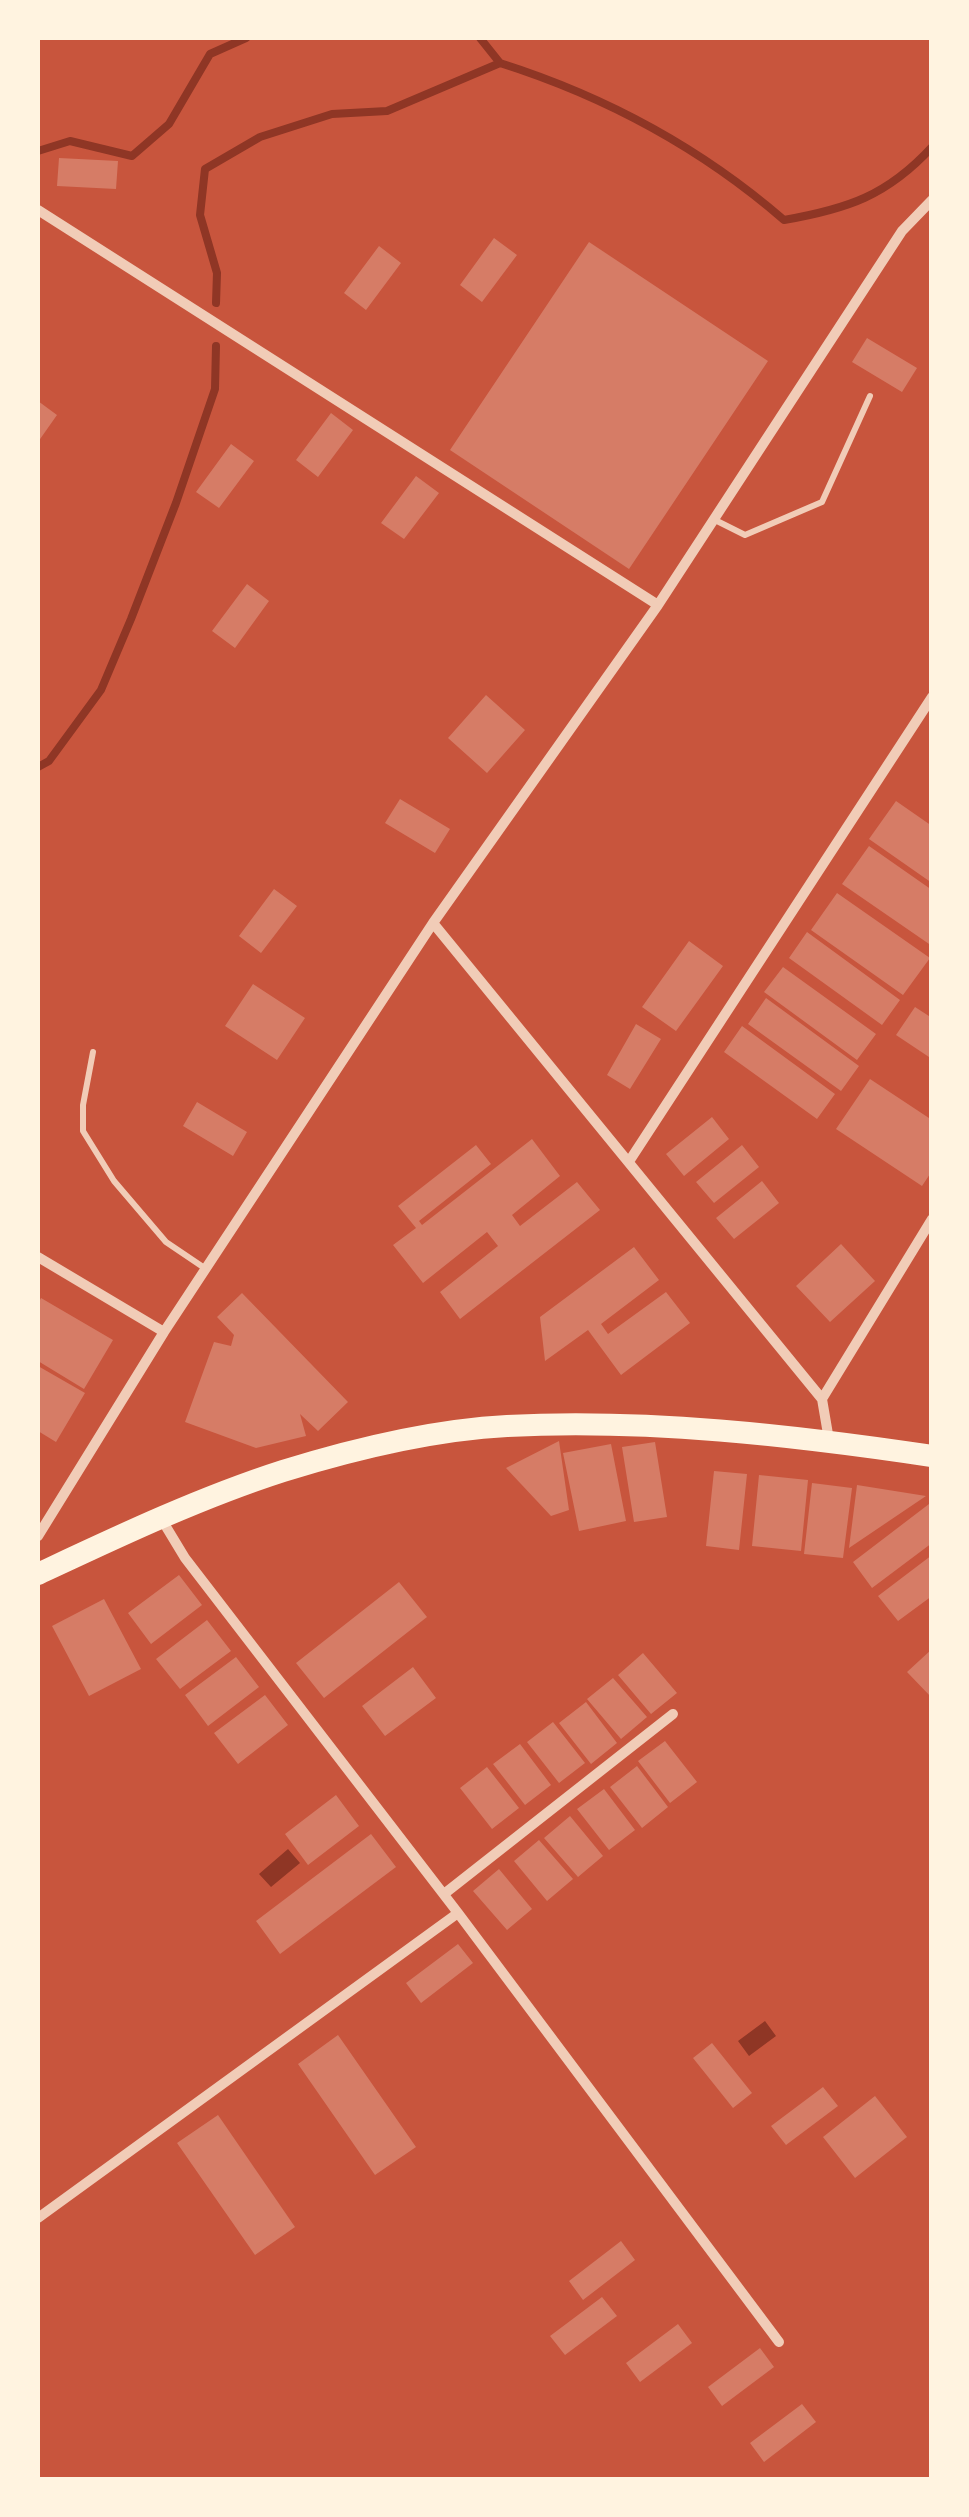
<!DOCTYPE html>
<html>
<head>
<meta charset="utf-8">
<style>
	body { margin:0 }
	#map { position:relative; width:969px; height:2517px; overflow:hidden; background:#c8553d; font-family:Poppins,sans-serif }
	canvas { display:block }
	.frame { position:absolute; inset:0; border:40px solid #fff3e0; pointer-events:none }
</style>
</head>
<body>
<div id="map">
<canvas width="969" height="2517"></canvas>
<div class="frame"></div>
</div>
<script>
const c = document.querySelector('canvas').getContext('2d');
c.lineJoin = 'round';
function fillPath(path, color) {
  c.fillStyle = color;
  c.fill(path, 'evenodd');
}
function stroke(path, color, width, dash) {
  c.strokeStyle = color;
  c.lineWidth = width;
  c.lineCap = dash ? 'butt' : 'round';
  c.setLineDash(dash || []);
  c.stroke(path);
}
const water = new Path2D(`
	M 288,1849 L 300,1863 L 271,1887 L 259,1874 Z
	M 765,2021 L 776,2036 L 749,2056 L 738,2041 Z`);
const stream = new Path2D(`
	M 480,38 L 500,63
	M 38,151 L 70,141 L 132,156 L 169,124 L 210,54 L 246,38
	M 216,303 L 217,273 L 200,215 L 205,169 L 260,137 L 332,114 L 387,111 L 500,63 C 604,96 701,148 784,220 C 847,209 887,196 932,147
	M 38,767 L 49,761 L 101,690 L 131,619 L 176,503 L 215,389 L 216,346`);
const building = new Path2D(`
	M 59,158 L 118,161 L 116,189 L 57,186 Z
	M 494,238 L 517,255 L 482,302 L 460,285 Z
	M 589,242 L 768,361 L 629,569 L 450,450 Z
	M 379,246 L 401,263 L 366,310 L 344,293 Z
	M 867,338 L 917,368 L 902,392 L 852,362 Z
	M 38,401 L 57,415 L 38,442 Z
	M 331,413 L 353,430 L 318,477 L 296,460 Z
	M 231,444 L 254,461 L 219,508 L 196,492 Z
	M 416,476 L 439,493 L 404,539 L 381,523 Z
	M 247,584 L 269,601 L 235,648 L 212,631 Z
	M 486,695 L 525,730 L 487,773 L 448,738 Z
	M 400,799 L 450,829 L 435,853 L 385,823 Z
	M 896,801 L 932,826 L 932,883 L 869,839 Z
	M 869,846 L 932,890 L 932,946 L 842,884 Z
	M 274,889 L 297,906 L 261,953 L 239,936 Z
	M 837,893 L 930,958 L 903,995 L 811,930 Z
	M 807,932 L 900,1000 L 882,1025 L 789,958 Z
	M 689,941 L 723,966 L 676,1031 L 642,1007 Z
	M 783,967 L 876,1034 L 857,1060 L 764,992 Z
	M 253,984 L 305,1018 L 277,1060 L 225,1026 Z
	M 766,998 L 859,1066 L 841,1091 L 748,1024 Z
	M 915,1007 L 932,1018 L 932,1059 L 896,1035 Z
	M 636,1024 L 661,1039 L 630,1089 L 607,1075 Z
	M 742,1026 L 835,1094 L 817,1119 L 724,1052 Z
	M 870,1079 L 932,1120 L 932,1171 L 922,1186 L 836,1129 Z
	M 197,1102 L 247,1132 L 233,1156 L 183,1126 Z
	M 712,1117 L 729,1139 L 684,1176 L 666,1154 Z
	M 532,1139 L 560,1176 L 512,1215 L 520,1226 L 577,1182 L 600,1210 L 460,1319 L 440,1292 L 498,1246 L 487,1232 L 423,1283 L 393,1245 L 416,1228 L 398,1206 L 476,1145 L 491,1164 L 419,1221 L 422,1225 Z
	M 742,1145 L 759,1167 L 714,1203 L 696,1182 Z
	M 762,1181 L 779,1203 L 734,1239 L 716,1218 Z
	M 841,1244 L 875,1281 L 830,1322 L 796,1286 Z
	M 634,1247 L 659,1280 L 601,1324 L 608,1334 L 666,1292 L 690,1323 L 621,1375 L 588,1330 L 545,1361 L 540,1317 Z
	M 242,1293 L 348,1402 L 318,1431 L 300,1414 L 306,1436 L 256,1448 L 185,1422 L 214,1342 L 231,1346 L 234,1335 L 217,1317 Z
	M 41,1298 L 113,1340 L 84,1389 L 38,1361 L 38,1304 Z
	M 38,1366 L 85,1393 L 56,1442 L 38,1431 Z
	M 559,1441 L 569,1510 L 551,1516 L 506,1468 Z
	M 655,1442 L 667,1517 L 634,1522 L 622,1447 Z
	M 611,1444 L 626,1521 L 579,1531 L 563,1453 Z
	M 714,1471 L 747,1474 L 739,1550 L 706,1546 Z
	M 759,1475 L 808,1480 L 801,1551 L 752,1546 Z
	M 812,1483 L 852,1488 L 843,1558 L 804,1554 Z
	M 857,1485 L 926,1496 L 849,1548 Z
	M 929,1504 L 932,1543 L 872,1588 L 853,1562 Z
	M 932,1555 L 932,1596 L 898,1621 L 878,1596 Z
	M 179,1575 L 202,1605 L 151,1644 L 128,1613 Z
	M 399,1582 L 427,1617 L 324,1698 L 296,1663 Z
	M 104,1599 L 141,1669 L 89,1696 L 52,1626 Z
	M 207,1620 L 231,1651 L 180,1689 L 156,1659 Z
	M 932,1649 L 932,1698 L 907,1672 Z
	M 643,1653 L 677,1693 L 651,1714 L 618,1675 Z
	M 236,1657 L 259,1687 L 208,1726 L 185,1695 Z
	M 413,1667 L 436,1698 L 385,1736 L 362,1706 Z
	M 613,1678 L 647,1717 L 621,1739 L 587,1699 Z
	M 265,1695 L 288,1725 L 238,1764 L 214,1733 Z
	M 586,1702 L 617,1743 L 591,1764 L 559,1723 Z
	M 553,1722 L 585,1763 L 559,1783 L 527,1742 Z
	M 665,1741 L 697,1782 L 670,1803 L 638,1761 Z
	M 520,1744 L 551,1785 L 525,1805 L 493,1764 Z
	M 637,1766 L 668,1807 L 642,1828 L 610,1787 Z
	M 487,1767 L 519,1808 L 492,1829 L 460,1788 Z
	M 604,1789 L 635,1830 L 609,1850 L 577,1809 Z
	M 336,1795 L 359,1826 L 308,1865 L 285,1834 Z
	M 570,1816 L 603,1856 L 578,1877 L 544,1838 Z
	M 371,1834 L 396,1867 L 280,1954 L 256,1921 Z
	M 539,1840 L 573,1879 L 547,1901 L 514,1861 Z
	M 499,1869 L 532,1909 L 507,1930 L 473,1891 Z
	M 458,1944 L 473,1963 L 421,2003 L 406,1983 Z
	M 338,2035 L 416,2147 L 375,2175 L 298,2064 Z
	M 712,2043 L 752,2093 L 733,2108 L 693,2058 Z
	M 823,2087 L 838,2106 L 786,2145 L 771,2126 Z
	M 875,2096 L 907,2137 L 855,2178 L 823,2137 Z
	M 218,2115 L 295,2227 L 255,2255 L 177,2143 Z
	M 621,2241 L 635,2260 L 583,2300 L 569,2281 Z
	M 602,2297 L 617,2316 L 565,2355 L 550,2336 Z
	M 678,2324 L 692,2343 L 640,2382 L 626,2363 Z
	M 760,2348 L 774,2367 L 722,2406 L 708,2387 Z
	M 802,2404 L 816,2422 L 764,2462 L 750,2443 Z`);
const service = new Path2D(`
	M 715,520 L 745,535 L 822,502 L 870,396
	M 93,1052 L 83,1105 L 83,1131 L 114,1181 L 166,1242 L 206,1269`);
const minor = new Path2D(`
	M 38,210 L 658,605
	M 433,923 L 822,1399 L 829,1440
	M 630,1160 L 932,697
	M 38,1257 L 164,1332
	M 822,1399 L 932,1219
	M 162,1520 L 185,1558 L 458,1913 L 779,2342
	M 38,1536 L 164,1332 L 433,923 L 658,605 L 902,231 L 932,200
	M 444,1894 L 673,1714
	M 38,2218 L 458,1913`);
const primary = new Path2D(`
	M 38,1574 C 117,1537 199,1498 283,1471 C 354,1449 432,1430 507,1426 C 649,1419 791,1435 932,1456`);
fillPath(water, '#8f3625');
stroke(stream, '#8f3625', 8);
fillPath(building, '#d67c66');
stroke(service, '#f1ccb7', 6);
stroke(minor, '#f1ccb7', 10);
stroke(primary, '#fff3e0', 22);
</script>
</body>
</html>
